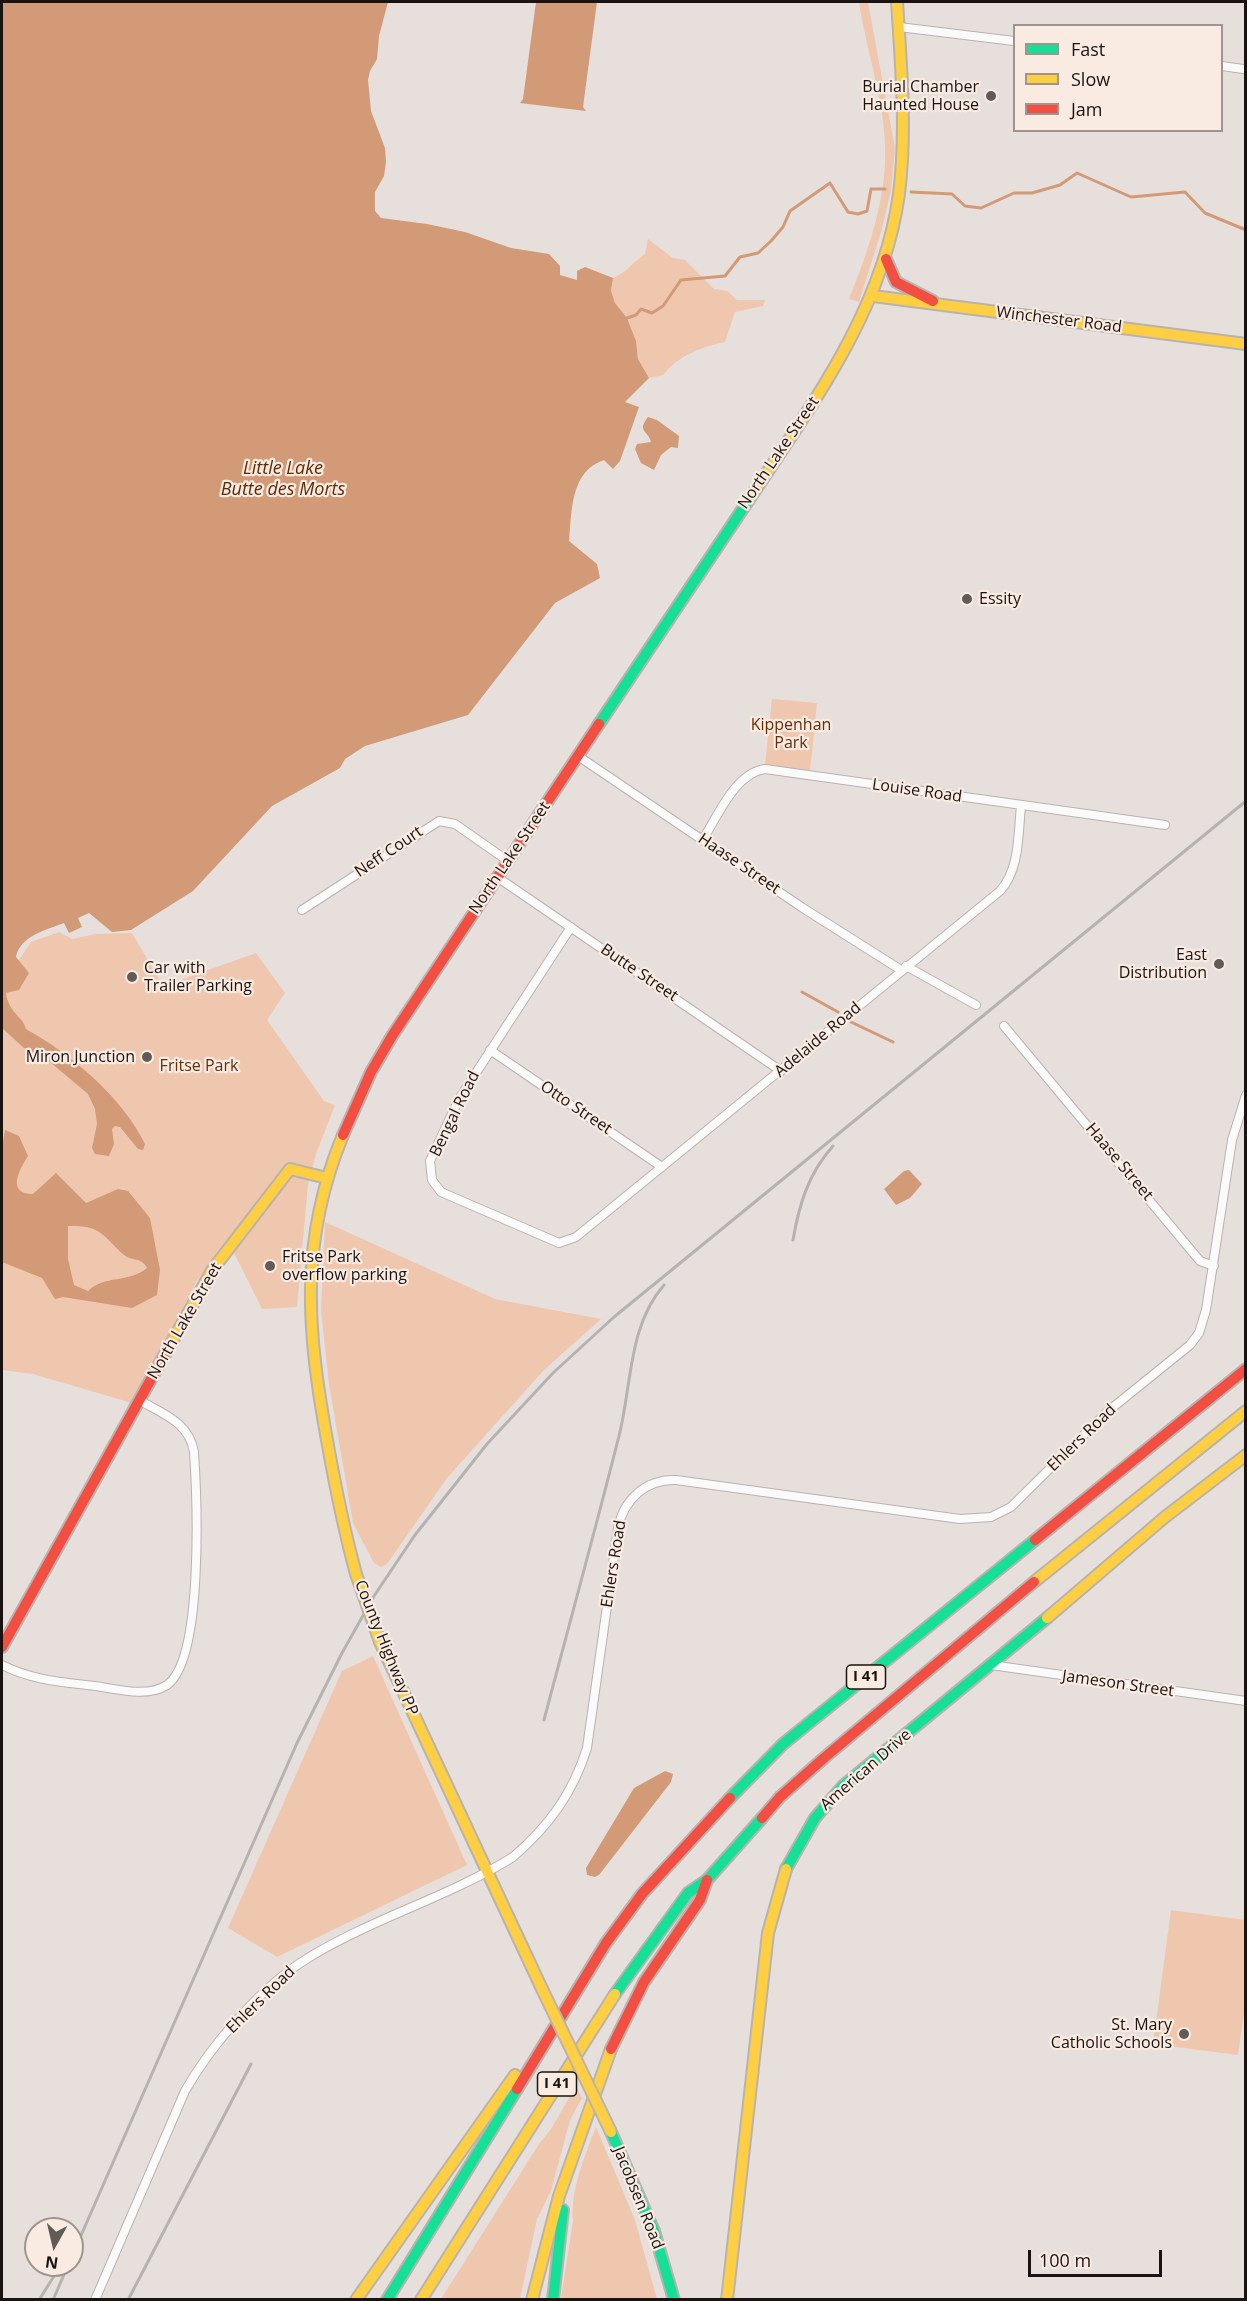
<!DOCTYPE html>
<html>
<head>
<meta charset="utf-8">
<style>
	body { margin:0 }
	#map { position:relative; width:1247px; height:2301px; overflow:hidden; background:#e7dfdb; font-family:"Open Sans",sans-serif }
	canvas { display:block }
	.frame { position:absolute; inset:0; border:3px solid #191411; pointer-events:none }
	.legend { position:absolute; left:1013px; top:24px; width:210px; height:108px; box-sizing:border-box; background:#faebe2; border:2px solid #a0958e; margin:0; padding:8px 10px; list-style:none; font-size:18px; color:#191411 }
	.legend li { display:flex; align-items:center; gap:12px; height:30px }
	.legend b { width:30px; border:2px solid #a0958e }
	.north { position:absolute; left:24px; top:2217px; width:60px; height:60px; box-sizing:border-box; background:#faebe2; border:2px solid #a0958e; border-radius:50%; rotate:188deg; font-size:16px; font-weight:700; line-height:24px; text-align:center; color:#191411 }
	.north::after { content:''; display:block; margin:auto; width:21px; height:27px; background:#615b58; clip-path:polygon(50% 0,100% 100%,50% 72%,0 100%) }
	.scale { position:absolute; left:1028px; top:2250px; width:134px; height:27px; box-sizing:border-box; border:3px solid #191411; border-top:0; padding-left:8px; font-size:18px; line-height:21px; white-space:nowrap; color:#191411; -webkit-text-stroke:4px #faebe2; paint-order:stroke }
</style>
</head>
<body>
<div id="map">
<canvas width="1247" height="2301"></canvas>
<div class="frame"></div>
<ul class="legend">
<li><b style="height:8px;background:#16e098"></b>Fast</li>
<li><b style="height:8px;background:#ffcf43"></b>Slow</li>
<li><b style="height:8px;background:#f24e42"></b>Jam</li>
</ul>
<div class="north">N</div>
<div class="scale">100 m</div>
</div>
<script>
const c = document.querySelector('canvas').getContext('2d');
c.lineJoin = 'round';
function fillPath(path, color) {
  c.fillStyle = color;
  c.fill(path, 'evenodd');
}
function stroke(path, color, width, dash) {
  c.strokeStyle = color;
  c.lineWidth = width;
  c.lineCap = dash ? 'butt' : 'round';
  c.setLineDash(dash || []);
  c.stroke(path);
}
function write(font, color, halo, rows, align = 'center') {
  c.font = font + ' "Open Sans",sans-serif';
  c.lineWidth = 4.5;
  c.setLineDash([]);
  c.textBaseline = 'middle';
  c.strokeStyle = halo;
  c.fillStyle = color;
  for (const [text, x, y, turn = 0] of rows) {
    c.save();
    c.translate(x, y);
    c.rotate((+turn || 0) * Math.PI / 180);
    c.textAlign = isNaN(turn) ? turn : align;
    if (halo) c.strokeText(text, 0, 0);
    c.fillText(text, 0, 0);
    c.restore();
  }
}
const green = new Path2D(`
	M 859,2 L 868,2 L 895,149 L 891,190 L 882,229 L 859,302 L 849,299 C 868,252 887,198 885,147 C 884,98 866,50 859,2 Z
	M 648,239 L 673,258 L 685,260 L 714,289 L 727,291 L 737,300 L 765,300 L 763,306 L 735,312 L 725,342 C 702,347 679,355 663,375 L 649,378 L 638,359 L 636,341 L 627,318 L 615,303 L 611,291 L 613,278 C 627,272 633,262 645,254 Z
	M 772,699 L 817,703 L 810,771 L 765,765 Z
	M 59,932 L 72,939 L 96,934 L 132,933 L 163,986 L 256,953 L 285,993 L 267,1020 L 324,1101 L 335,1105 L 316,1154 L 308,1184 L 297,1307 L 262,1309 L 228,1241 L 197,1281 L 132,1403 L 33,1374 L 2,1370 L 2,985 L 31,942 Z
	M 325,1222 L 495,1299 L 601,1319 L 544,1370 L 447,1478 L 387,1564 L 381,1567 L 374,1563 L 353,1523 L 329,1384 L 321,1310 Z
	M 373,1656 L 467,1865 L 277,1957 L 228,1928 L 342,1671 Z
	M 1171,1910 L 1245,1920 L 1246,1998 L 1238,2055 L 1153,2044 Z
	M 576,2086 L 582,2098 L 570,2120 L 551,2191 L 537,2219 L 520,2299 L 441,2299 L 539,2144 L 551,2129 Z
	M 596,2127 L 635,2220 L 657,2299 L 561,2299 L 573,2221 C 570,2191 585,2155 596,2127 Z`);
const water = new Path2D(`
	M 2,2 L 388,2 L 379,36 L 377,59 L 370,71 L 368,80 L 371,111 L 385,148 L 386,162 L 384,176 L 375,192 L 375,211 L 381,218 L 427,224 L 465,232 L 511,248 L 549,254 L 560,266 L 560,275 L 577,280 L 577,271 L 585,267 L 613,278 L 611,291 L 615,303 L 627,318 L 636,341 L 638,359 L 649,378 L 625,402 L 639,407 L 620,461 L 613,469 L 604,460 C 570,471 572,512 569,541 L 597,564 L 600,578 L 555,603 L 468,715 L 365,746 L 345,759 L 340,768 L 272,806 L 193,891 L 131,930 L 112,932 L 89,913 L 78,918 L 82,927 L 69,933 L 64,923 C 46,930 20,936 16,957 L 29,973 L 19,990 L 6,993 C 9,1014 23,1016 26,1029 C 71,1054 122,1097 145,1144 L 143,1150 L 138,1149 L 120,1127 L 115,1126 L 112,1129 L 114,1144 L 109,1156 L 95,1154 L 92,1148 L 97,1124 L 95,1109 L 88,1094 L 50,1062 L 24,1048 L 2,1028 Z
	M 536,2 L 597,2 L 583,107 L 586,111 L 520,103 L 523,99 Z
	M 648,417 L 657,420 L 679,436 L 678,448 L 671,447 L 661,455 L 654,470 L 641,463 L 635,449 L 637,444 L 651,442 C 649,431 636,432 648,417 Z
	M 5,1130 L 19,1136 L 28,1156 C 19,1170 6,1194 33,1194 L 56,1173 L 86,1203 L 118,1189 L 128,1191 L 150,1218 L 160,1270 L 157,1295 L 132,1308 L 63,1297 L 55,1299 L 42,1278 L 2,1262 L 2,1148 ZM 68,1226 C 101,1225 101,1234 124,1255 C 131,1261 142,1257 147,1268 C 129,1283 104,1275 88,1291 L 74,1285 L 68,1259 Z
	M 909,1170 L 922,1184 L 910,1198 L 896,1205 L 884,1189 L 904,1171 Z
	M 665,1771 L 673,1774 L 671,1782 L 599,1875 L 595,1877 L 587,1875 L 586,1868 L 634,1788 Z`);
const stream = new Path2D(`
	M 911,192 L 952,194 L 965,206 L 981,208 L 1014,193 L 1032,193 L 1060,185 L 1077,173 L 1131,197 L 1185,192 L 1205,213 L 1246,230
	M 627,318 L 636,315 L 641,309 L 652,313 L 663,306 L 681,280 L 725,276 L 740,257 L 758,253 L 771,241 L 783,227 L 790,211 L 830,183 L 848,212 L 858,214 L 867,211 L 871,189 L 885,189
	M 802,992 L 838,1012
	M 851,1022 L 893,1042`);
const street = new Path2D(`
	M 899,27 L 1014,41
	M 1222,66 L 1243,69
	M 578,756 L 803,908 L 901,970
	M 703,839 C 718,816 735,773 765,769 L 1165,825
	M 497,877 L 781,1071
	M 302,910 L 439,821 L 455,824 L 508,861
	M 571,927 L 459,1099 L 430,1161 L 432,1180 L 441,1192 L 559,1243 L 576,1237 L 1000,891 C 1020,869 1018,834 1021,806
	M 906,966 L 976,1005
	M 1004,1026 L 1200,1261 L 1214,1266
	M 490,1050 L 662,1167
	M 2,1665 C 31,1680 62,1682 95,1686 C 117,1689 147,1698 167,1685 C 204,1659 197,1497 194,1452 C 189,1422 163,1414 139,1400
	M 991,1665 L 1246,1701
	M 95,2300 L 185,2091 C 211,2045 262,1986 308,1958 C 373,1918 449,1897 513,1857 C 549,1826 573,1793 587,1748 L 618,1528 C 624,1499 646,1479 676,1480 L 960,1519 L 991,1517 L 1011,1507 L 1107,1412 L 1190,1345 L 1199,1333 L 1206,1310 L 1232,1140 L 1246,1095`);
const fast = new Path2D(`
	M 599,724 L 750,498
	M 730,1798 L 783,1744 L 1035,1540
	M 786,1869 L 815,1818 L 843,1786 L 1047,1618
	M 615,1994 L 688,1893 L 707,1880 L 762,1818
	M 611,2132 L 654,2231 L 674,2300
	M 387,2300 L 517,2089
	M 553,2300 L 563,2210`);
const slow = new Path2D(`
	M 873,296 L 1246,344
	M 750,498 C 813,403 883,310 899,194 C 907,130 901,65 897,2
	M 343,1135 C 299,1241 307,1330 327,1440 C 335,1485 344,1530 356,1574
	M 165,1354 L 213,1269 L 290,1169 L 327,1178
	M 1034,1582 L 1246,1411
	M 1047,1618 L 1165,1517 L 1246,1455
	M 380,1642 L 542,1989
	M 356,2300 L 515,2075
	M 421,2300 L 615,1994
	M 532,2300 L 559,2196 L 611,2049
	M 727,2300 L 768,1933 L 786,1869`);
const jam = new Path2D(`
	M 886,259 L 896,282 L 933,301
	M 343,1135 L 371,1072 L 392,1036 L 599,724
	M 1035,1540 L 1246,1369
	M 2,1647 L 165,1354
	M 762,1818 L 780,1797 L 824,1758 L 1034,1582
	M 611,2049 L 644,1982 L 700,1900 L 707,1880
	M 517,2089 L 606,1943 L 642,1894 L 730,1798`);
const rail = new Path2D(`
	M 793,1240 C 799,1205 808,1174 833,1146
	M 544,1720 C 569,1625 595,1531 619,1436 C 632,1385 628,1326 664,1285
	M 72,2256 L 297,1743 L 342,1653 L 374,1596 L 415,1535 L 487,1444 L 553,1373 L 614,1317 L 1246,801
	M 39,2300 L 61,2265
	M 53,2300 L 66,2270
	M 128,2300 L 251,2064`);
const slowBridge = new Path2D(`
	M 356,1574 L 380,1642
	M 542,1989 L 611,2132`);
const markers = [
	[991,96,6,"#615b58"],
	[967,599,6,"#615b58"],
	[1219,964,6,"#615b58"],
	[132,977,6,"#615b58"],
	[147,1057,6,"#615b58"],
	[270,1266,6,"#615b58"],
	[1184,2034,6,"#615b58"]
];
const shields = [
	[866,1677,39],
	[557,2084,39]
];
const shieldNames = [
	["I 41",866,1677],
	["I 41",557,2084]
];
const poiNames = [
	["Burial Chamber",979,87],
	["Haunted House",979,105],
	["Essity",979,599,"left"],
	["East",1207,955],
	["Distribution",1207,973],
	["Car with",144,968,"left"],
	["Trailer Parking",144,986,"left"],
	["Miron Junction",135,1057],
	["Fritse Park",282,1257,"left"],
	["overflow parking",282,1275,"left"],
	["St. Mary",1172,2025],
	["Catholic Schools",1172,2043]
];
const streetNames = [
	["Winchester Road",1059,320,7],
	["North Lake Street",779,453,-56],
	["Louise Road",917,791,8],
	["Neff Court",389,852,-34],
	["North Lake Street",510,858,-56],
	["Haase Street",739,864,34],
	["Butte Street",639,973,34],
	["Adelaide Road",818,1040,-40],
	["Otto Street",576,1108,34],
	["Bengal Road",455,1114,-64],
	["Haase Street",1119,1162,50],
	["North Lake Street",185,1321,-60],
	["Ehlers Road",1082,1438,-44],
	["Ehlers Road",614,1564,-81],
	["County Highway PP",386,1648,68],
	["Jameson Street",1118,1684,8],
	["American Drive",866,1770,-41],
	["Ehlers Road",261,2000,-44],
	["Jacobsen Road",638,2198,68]
];
const parkNames = [
	["Kippenhan",791,725],
	["Park",791,743],
	["Fritse Park",199,1066]
];
const waterNames = [
	["Little Lake",283,469],
	["Butte des Morts",283,490]
];
fillPath(green, '#efc7ae');
fillPath(water, '#d29a76');
stroke(stream, '#d29a76', 3);
stroke(street, '#b9b3b0', 10);
stroke(fast, '#b9b3b0', 14);
stroke(slow, '#b9b3b0', 14);
stroke(jam, '#b9b3b0', 14);
stroke(street, '#fbfafa', 8);
stroke(fast, '#16e098', 10);
stroke(slow, '#ffcf43', 10);
stroke(jam, '#f24e42', 10);
stroke(rail, '#b5b3b1', 3);
stroke(slowBridge, '#b9b3b0', 14, []);
stroke(slowBridge, '#ffcf43', 10);
for (const [x, y, r, color] of markers) {
  const dot = new Path2D();
  dot.arc(x, y, r, 0, 2 * Math.PI);
  c.fillStyle = color;
  c.fill(dot);
  stroke(dot, '#faebe2', 2);
}
for (const [x, y, w] of shields) {
  const box = new Path2D();
  box.roundRect(x - w / 2, y - 12, w, 24, 4.5);
  c.fillStyle = '#faebe2';
  c.fill(box);
  stroke(box, '#191411', 1.5);
}
write('bold 15px', '#191411', null, shieldNames);
write('16px', '#191411', '#faebe2', poiNames, 'right');
write('16px', '#191411', '#faebe2', streetNames);
write('16px', '#622f08', '#faebe2', parkNames);
write('italic 18px', '#5e2b03', '#faebe2', waterNames);
</script>
</body>
</html>
